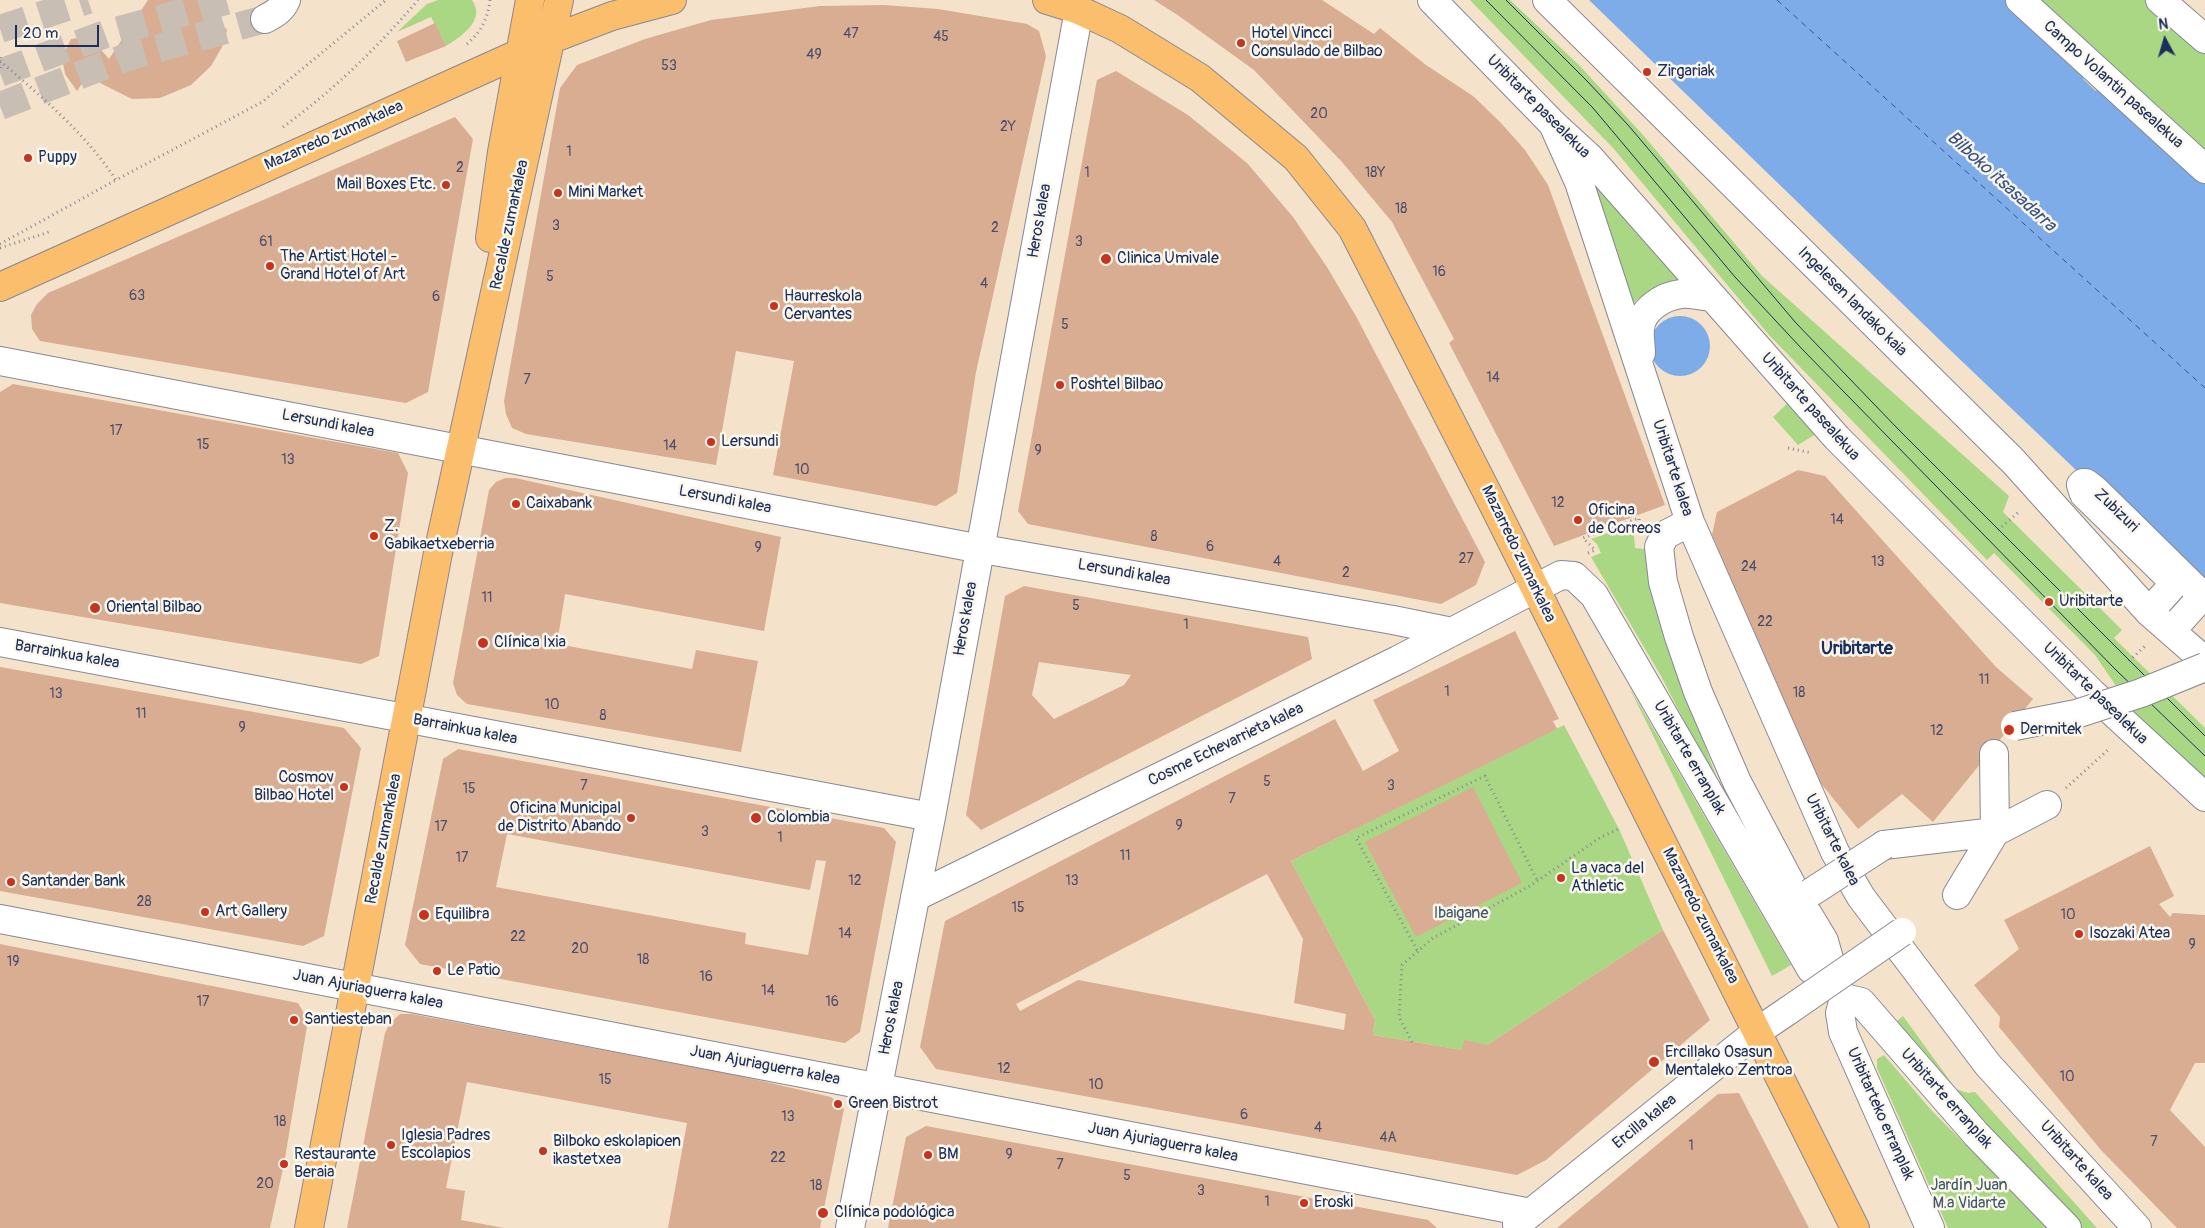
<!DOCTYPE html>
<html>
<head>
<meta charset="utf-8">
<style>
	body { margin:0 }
	#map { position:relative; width:2205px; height:1228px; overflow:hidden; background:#f5e2ca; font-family:Pangolin,sans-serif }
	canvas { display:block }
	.north { position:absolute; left:2140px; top:15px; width:50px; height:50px; -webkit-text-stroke:4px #fbf7ec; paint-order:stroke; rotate:354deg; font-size:14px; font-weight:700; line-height:20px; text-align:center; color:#1b2f5e }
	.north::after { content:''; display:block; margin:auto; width:18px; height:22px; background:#1b2f5e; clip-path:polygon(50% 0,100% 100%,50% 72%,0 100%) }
	.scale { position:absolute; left:15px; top:25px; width:84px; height:22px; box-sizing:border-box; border:2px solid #1b2f5e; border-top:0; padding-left:6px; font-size:15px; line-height:18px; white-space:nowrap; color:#1b2f5e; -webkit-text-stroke:4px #fbf7ec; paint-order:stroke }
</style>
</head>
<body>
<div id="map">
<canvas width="2205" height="1228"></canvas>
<div class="north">N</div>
<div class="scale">20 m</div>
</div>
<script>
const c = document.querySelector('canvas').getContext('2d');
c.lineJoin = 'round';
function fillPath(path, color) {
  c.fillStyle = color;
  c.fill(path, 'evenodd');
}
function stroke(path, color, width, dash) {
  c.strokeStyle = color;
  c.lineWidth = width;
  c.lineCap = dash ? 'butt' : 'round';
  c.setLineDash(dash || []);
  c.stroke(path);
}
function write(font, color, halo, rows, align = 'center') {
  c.font = font + ' Pangolin,sans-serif';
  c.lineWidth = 5;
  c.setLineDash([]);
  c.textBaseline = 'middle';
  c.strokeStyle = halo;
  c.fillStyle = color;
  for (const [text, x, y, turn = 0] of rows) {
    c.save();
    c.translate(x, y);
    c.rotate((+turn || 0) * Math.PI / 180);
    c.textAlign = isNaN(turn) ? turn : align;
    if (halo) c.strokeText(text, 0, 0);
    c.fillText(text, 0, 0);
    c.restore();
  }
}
const green = new Path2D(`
	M 438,0 L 472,0 C 486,20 462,36 446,46 L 431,17 L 397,32 L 427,4 Z
	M 1470,0 L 1510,0 L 1580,66 L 1643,135 L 1762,276 L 2009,496 L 2003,512 L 2122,630 L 2114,638 L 2205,728 L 2205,778 L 2135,714 L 2095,655 L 1994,553 L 1987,560 L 1769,335 L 1614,149 Z
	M 2009,0 L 2160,0 L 2205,39 L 2205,182 L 2102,86 L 2097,91 L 2083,78 L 2088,73 Z
	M 1578,158 L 1684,285 C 1665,289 1643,290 1631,306 Z
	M 1788,403 L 1816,434 L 1798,445 L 1773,417 Z
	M 1633,524 L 1635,548 L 1645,549 L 1676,666 L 1724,798 L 1661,676 L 1591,557 L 1601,553 L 1597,544 L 1591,539 Z
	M 1628,685 L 1791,965 L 1772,976 Z
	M 1564,725 L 1619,829 L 1663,930 L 1487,1045 L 1462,1050 L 1373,1035 L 1375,1020 L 1291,861 Z
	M 1903,1016 L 1956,1089 L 1968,1093 L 1975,1092 L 2097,1228 L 2082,1228 L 2071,1218 L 1954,1095 L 1897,1021 Z
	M 1884,1055 L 1932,1111 L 2049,1228 L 1948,1228 L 1877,1068 L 1877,1059 Z`);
const water = new Path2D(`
	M 1589,0 L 2009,0 L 2088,73 L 2083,79 L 2096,91 L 2102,85 L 2205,182 L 2205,593 L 1948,348 Z
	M1650 346a30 30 0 1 1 60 0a30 30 0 1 1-60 0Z`);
const ferry = new Path2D(`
	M 1777,0 L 2205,388`);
const building = new Path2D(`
	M 148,0 L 214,0 L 212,13 L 227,30 L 222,47 L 211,66 L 191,85 L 160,98 L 132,99 L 100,83 L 104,71 L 95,71 L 83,82 L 77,91 L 65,74 L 62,57 L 71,39 L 85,37 L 96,44 L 109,59 Z
	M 1154,0 L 1322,0 L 1374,34 L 1380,28 L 1426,65 L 1473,96 L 1501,123 L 1525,150 L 1548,185 L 1665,505 L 1554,546 L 1449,343 L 1454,339 L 1392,222 L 1342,162 L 1254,70 L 1179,16 Z
	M 884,5 L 938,9 L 1027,24 L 1039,31 L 1046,56 L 976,372 L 957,493 L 936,506 L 773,475 L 794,361 L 736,351 L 716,465 L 526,434 L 512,428 L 506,414 L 504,401 L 560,88 L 577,65 L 645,39 L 711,20 L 820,6 Z
	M 435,23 L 446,46 L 406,62 L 397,41 Z
	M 1116,71 L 1188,115 L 1247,163 L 1293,217 L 1327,267 L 1357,318 L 1485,562 L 1476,585 L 1441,604 L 1028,524 L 1018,511 L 1097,80 Z
	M 455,117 L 473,139 L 428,392 L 406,403 L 40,341 L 32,329 L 31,315 L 37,304 L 48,293 Z
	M 13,384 L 398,453 L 408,473 L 379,656 L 361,664 L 0,603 L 0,392 Z
	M 1798,470 L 1825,476 L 1996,667 L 2033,699 L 1933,822 L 1902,794 L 1858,829 L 1819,781 L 1712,535 L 1717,512 Z
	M 505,478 L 515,478 L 781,537 L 764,631 L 565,594 L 557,644 L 692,669 L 696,650 L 758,661 L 741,752 L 467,704 L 457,695 L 453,683 L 489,490 L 496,482 Z
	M 1024,586 L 1308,637 L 1312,659 L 981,830 L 966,815 L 1005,596 ZM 1039,662 L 1131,675 L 1124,685 L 1054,719 L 1032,695 Z
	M 1515,631 L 1559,719 L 1553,721 L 1557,729 L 1291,861 L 1375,1020 L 1373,1035 L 1462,1050 L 1464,1040 L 1487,1045 L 1663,930 L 1710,1020 L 1546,1160 L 1517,1175 L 936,1069 L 920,1047 L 945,921 L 1335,719 L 1363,771 L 1399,751 L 1373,700 ZM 1267,874 L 1303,939 L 1294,1003 L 1346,1014 L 1344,1030 L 1078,980 L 1020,1011 L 1016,1004 Z
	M 0,667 L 344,728 L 361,748 L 324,936 L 303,946 L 0,891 Z
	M 458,749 L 884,828 L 896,842 L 860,1032 L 845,1043 L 420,964 L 405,945 L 443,759 ZM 507,834 L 810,890 L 816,860 L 826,861 L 808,955 L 745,944 L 746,933 L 496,887 Z
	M 1473,787 L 1522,883 L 1416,937 L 1365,842 Z
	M 2150,846 L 2174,896 L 2159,904 L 2170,917 L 2173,913 L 2205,915 L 2205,1063 L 2195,1063 L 2170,1110 L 2205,1147 L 2205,1228 L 2177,1228 L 2101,1150 L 1999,1027 L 2000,1017 L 1974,985 L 2019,949 L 2004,920 Z
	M 0,944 L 298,1003 L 308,1020 L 284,1164 L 270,1228 L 0,1228 Z
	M 400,1014 L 412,1014 L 736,1075 L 831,1097 L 844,1109 L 820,1228 L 668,1228 L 687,1123 L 467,1082 L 446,1188 L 465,1191 L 461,1220 L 504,1228 L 347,1228 L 385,1033 L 390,1023 Z
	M 1739,1093 L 1809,1228 L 1557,1228 L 1718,1094 Z
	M 926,1126 L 1428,1220 L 1437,1228 L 888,1228 L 906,1137 Z`);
const minorTunnel = new Path2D(`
	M 0,29 L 88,0
	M 0,73 L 105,34 L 229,0
	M 0,106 L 127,57 L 265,19`);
const path = new Path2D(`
	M 467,44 C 481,32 488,18 490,0
	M 0,57 L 0,68
	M 0,61 C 42,97 86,134 116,180 L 262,102 L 386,0
	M 283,127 C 334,90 377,48 418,0
	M 0,244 L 116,180
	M 0,248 L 49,232
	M 1788,448 L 1812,453
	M 1998,530 L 2020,511
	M 1588,553 L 1595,550 L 1583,538 L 1639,518 L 1639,522
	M 2129,661 L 2145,646
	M 2066,788 L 2110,748
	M 1417,950 L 1356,838 L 1485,776 L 1537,880
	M 1412,1042 L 1399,1017 L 1402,965 L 1433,938 L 1530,886 L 1601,837 L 1619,829`);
const minor = new Path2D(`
	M 1432,0 L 1553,124 L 1589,157 L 1837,438 L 2091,692 L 2205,797
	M 1547,0 L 2013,461 L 2149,612 L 2205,661
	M 2020,0 L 2205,169
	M 2160,0 L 2205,39
	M 265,19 C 274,14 282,10 286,0
	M 1553,124 L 1579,182 L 1690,522 L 1835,852 L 1861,897 L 1988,1065 L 2137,1228
	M 1641,353 C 1641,345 1639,337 1640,329 C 1641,310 1663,296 1681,294 C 1690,293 1702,296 1712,297
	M 0,361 L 965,546 L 1393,620 L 1452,632
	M 1690,522 L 1665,535 L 1659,547 L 1663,582 L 1679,637 L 1698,692 L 1737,782 L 1800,901 L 1824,941 L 1831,966 L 1827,974
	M 2149,612 L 2175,583 L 2084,494 L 2081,485 L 2083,483 L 2086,483 L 2095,490 L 2205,598
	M 2171,631 L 2197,602
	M 0,642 L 931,817
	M 1884,845 L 1995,832 L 2047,805
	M 1957,895 L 1995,832 L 1994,754
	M 915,897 L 1398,660 L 1561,575 L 1574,576 L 1594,595 L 1811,969 L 1827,974 L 1844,998 L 1861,1002 L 1976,1134 L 2067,1228
	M 0,919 L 1531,1213
	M 1844,998 L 1840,1013 L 1843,1032 L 1930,1228
	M 1517,1224 L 1758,1031 L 1789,1010
	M 850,1228 L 931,817 L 1079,10`);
const major = new Path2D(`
	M 1047,0 L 1079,10 L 1120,29 L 1200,78 L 1296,158 L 1352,228 L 1493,504 L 1855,1228
	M 490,238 L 502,152 L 530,0
	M 0,287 L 549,40 L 612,16 L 672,0
	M 309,1228 L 438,553 L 559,0`);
const tram = new Path2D(`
	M 1486,0 L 1593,108 L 1735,277 L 1802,349 L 2116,670 L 2205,756
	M 1506,0 L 1588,82 L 1628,125 L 1796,323 L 1898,429 L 2205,736`);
const minorBridge = new Path2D(`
	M 2015,726 L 2076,714 L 2141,693 L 2205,667
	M 1810,893 L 1884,845
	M 1789,1010 L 1902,932`);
const markers = [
	[1241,43,5,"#c8321e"],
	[1647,72,5,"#c8321e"],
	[28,158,5,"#c8321e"],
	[446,185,5,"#c8321e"],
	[558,193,5,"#c8321e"],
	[1106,259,6,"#c8321e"],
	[270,266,5,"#c8321e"],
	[774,306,5,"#c8321e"],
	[1060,385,5,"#c8321e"],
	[711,442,5,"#c8321e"],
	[516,504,5,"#c8321e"],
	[1578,520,5,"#c8321e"],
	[374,536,5,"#c8321e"],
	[2049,602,5,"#c8321e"],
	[95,608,6,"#c8321e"],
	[483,643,6,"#c8321e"],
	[2009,730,6,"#c8321e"],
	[344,787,5,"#c8321e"],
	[631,818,5,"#c8321e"],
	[756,818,6,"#c8321e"],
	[1561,878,5,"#c8321e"],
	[11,882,5,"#c8321e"],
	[205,912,5,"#c8321e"],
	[424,915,6,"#c8321e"],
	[2079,934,5,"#c8321e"],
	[437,971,5,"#c8321e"],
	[294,1020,5,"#c8321e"],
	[1654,1062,6,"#c8321e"],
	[838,1104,5,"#c8321e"],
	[391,1145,5,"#c8321e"],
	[543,1151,5,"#c8321e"],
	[928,1155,5,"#c8321e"],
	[284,1164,5,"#c8321e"],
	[1304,1203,5,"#c8321e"],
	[823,1213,6,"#c8321e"]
];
const numberNames = [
	["47",851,34],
	["45",941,37],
	["49",814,55],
	["53",669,66],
	["20",1319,114],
	["2Y",1008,127],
	["1",569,152],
	["2",460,168],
	["1",1087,173],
	["18Y",1375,173],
	["18",1401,209],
	["3",556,226],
	["2",995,228],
	["61",266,242],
	["3",1079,242],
	["16",1439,272],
	["5",550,277],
	["4",984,284],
	["63",137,296],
	["6",436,297],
	["5",1065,325],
	["14",1493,378],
	["7",527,380],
	["17",116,431],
	["15",203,445],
	["14",670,446],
	["9",1038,451],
	["13",288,460],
	["10",802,470],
	["12",1558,503],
	["14",1837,520],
	["8",1154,537],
	["6",1210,547],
	["9",758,548],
	["27",1466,559],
	["4",1277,562],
	["13",1878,562],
	["24",1749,567],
	["2",1346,573],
	["11",487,598],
	["5",1076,606],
	["22",1765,622],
	["1",1186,625],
	["11",1984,680],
	["1",1447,692],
	["18",1799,693],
	["13",56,694],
	["10",552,705],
	["11",141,714],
	["8",603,716],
	["9",242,728],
	["12",1937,731],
	["5",1267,782],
	["7",584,786],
	["3",1391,786],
	["15",469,789],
	["7",1232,799],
	["9",1179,826],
	["17",441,827],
	["3",705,832],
	["1",780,838],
	["11",1125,856],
	["17",462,858],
	["12",855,881],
	["13",1072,881],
	["28",144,902],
	["15",1018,908],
	["10",2068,915],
	["14",845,934],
	["22",518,937],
	["9",2192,945],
	["20",580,949],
	["18",643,960],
	["19",13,962],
	["16",706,977],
	["14",768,991],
	["17",203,1002],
	["16",832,1002],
	["12",1004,1069],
	["10",2067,1077],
	["15",605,1080],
	["10",1096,1085],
	["6",1244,1115],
	["13",788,1117],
	["18",280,1122],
	["4",1318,1128],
	["4A",1388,1138],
	["7",2154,1142],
	["1",1691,1146],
	["9",1009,1155],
	["22",778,1158],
	["7",1060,1165],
	["5",1127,1176],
	["20",265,1184],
	["18",816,1186],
	["3",1201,1191],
	["1",1267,1202]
];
const poiNames = [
	["Hotel Vincci",1251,34],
	["Consulado de Bilbao",1251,52],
	["Zirgariak",1657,72],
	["Puppy",38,158],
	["Mail Boxes Etc.",436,185,"right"],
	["Mini Market",568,193],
	["The Artist Hotel -",280,257],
	["Grand Hotel of Art",280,275],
	["Clinica Umivale",1117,259],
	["Haurreskola",784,297],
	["Cervantes",784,315],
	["Poshtel Bilbao",1070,385],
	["Lersundi",721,442],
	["Caixabank",526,504],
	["Oficina",1588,511],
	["de Correos",1588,529],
	["Z.",384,527],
	["Gabikaetxeberria",384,545],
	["Uribitarte",2059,602],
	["Oriental Bilbao",106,608],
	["Clínica Ixia",494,643],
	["Dermitek",2020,730],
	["Cosmov",334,778,"right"],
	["Bilbao Hotel",334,796,"right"],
	["Oficina Municipal",621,809,"right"],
	["de Distrito Abando",621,827,"right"],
	["Colombia",767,818],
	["La vaca del",1571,869],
	["Athletic",1571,887],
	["Santander Bank",21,882],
	["Art Gallery",215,912],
	["Equilibra",435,915],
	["Isozaki Atea",2089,934],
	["Le Patio",447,971],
	["Santiesteban",304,1020],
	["Ercillako Osasun",1665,1053],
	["Mentaleko Zentroa",1665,1071],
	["Green Bistrot",848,1104],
	["Iglesia Padres",401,1136],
	["Escolapios",401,1154],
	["Bilboko eskolapioen",553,1142],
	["ikastetxea",553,1160],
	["Restaurante",294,1155],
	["Beraia",294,1173],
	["BM",938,1155],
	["Eroski",1314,1203],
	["Clínica podológica",834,1213]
];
const streetNames = [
	["Campo Volantin pasealekua",2113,85,42],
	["Uribitarte pasealekua",1538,107,45],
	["Mazarredo zumarkalea",334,136,-24],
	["Heros kalea",1040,221,-80],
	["Recalde zumarkalea",510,225,-78],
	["Ingelesen landako kaia",1852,302,45],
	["Uribitarte pasealekua",1810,407,48],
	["Lersundi kalea",328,424,11],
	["Uribitarte kalea",1672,468,72],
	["Lersundi kalea",725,500,11],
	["Zubizuri",2116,511,44],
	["Mazarredo zumarkalea",1518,554,64],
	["Lersundi kalea",1124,573,10],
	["Heros kalea",966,619,-80],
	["Barrainkua kalea",67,655,10],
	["Uribitarte pasealekua",2095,694,44],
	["Barrainkua kalea",465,730,11],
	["Cosme Echevarrieta kalea",1226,745,-26],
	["Uribitarte erranplak",1689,758,60],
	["Recalde zumarkalea",384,839,-79],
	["Uribitarte kalea",1832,840,63],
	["Mazarredo zumarkalea",1700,916,63],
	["Juan Ajuriaguerra kalea",368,990,11],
	["Heros kalea",892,1018,-79],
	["Juan Ajuriaguerra kalea",765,1066,11],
	["Uribitarte erranplak",1946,1099,48],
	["Uribitarteko erranplak",1880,1114,66],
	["Ercilla kalea",1645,1122,-39],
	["Juan Ajuriaguerra kalea",1163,1143,11],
	["Uribitarte kalea",2076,1161,48]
];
const parkNames = [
	["Ibaigane",1461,914],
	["Jardín Juan",1969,1186],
	["M.ª Vidarte",1969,1204]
];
const waterNames = [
	["Bilboko itsasadarra",2001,182,42]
];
const neighbourhoodNames = [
	["Uribitarte",1857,649]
];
fillPath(green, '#aad784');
fillPath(water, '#7eace8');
stroke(ferry, '#395487', 1, [6, 5]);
fillPath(building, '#d8ad92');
stroke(minorTunnel, '#c9beb4', 28, [28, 14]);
stroke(minor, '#888894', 30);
stroke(major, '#888894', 30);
stroke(path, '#888894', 3, [1, 4]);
stroke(minor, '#fff', 28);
stroke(major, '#fabe6d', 28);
stroke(tram, '#1b2f5e', 1);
stroke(minorBridge, '#888894', 30, []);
stroke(minorBridge, '#fff', 28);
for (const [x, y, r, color] of markers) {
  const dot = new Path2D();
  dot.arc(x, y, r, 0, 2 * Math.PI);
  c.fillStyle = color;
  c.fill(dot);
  stroke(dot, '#fbf7ec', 2);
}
write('14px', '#4a4e6b', null, numberNames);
write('16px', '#1b2f5e', '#fbf7ec', poiNames, 'left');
write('16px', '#1b2f5e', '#fbf7ec', streetNames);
write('16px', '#3f5968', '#fbf7ec', parkNames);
write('italic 18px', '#395487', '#fbf7ec', waterNames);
write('bold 18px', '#1b2f5e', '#fbf7ec', neighbourhoodNames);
</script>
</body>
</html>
